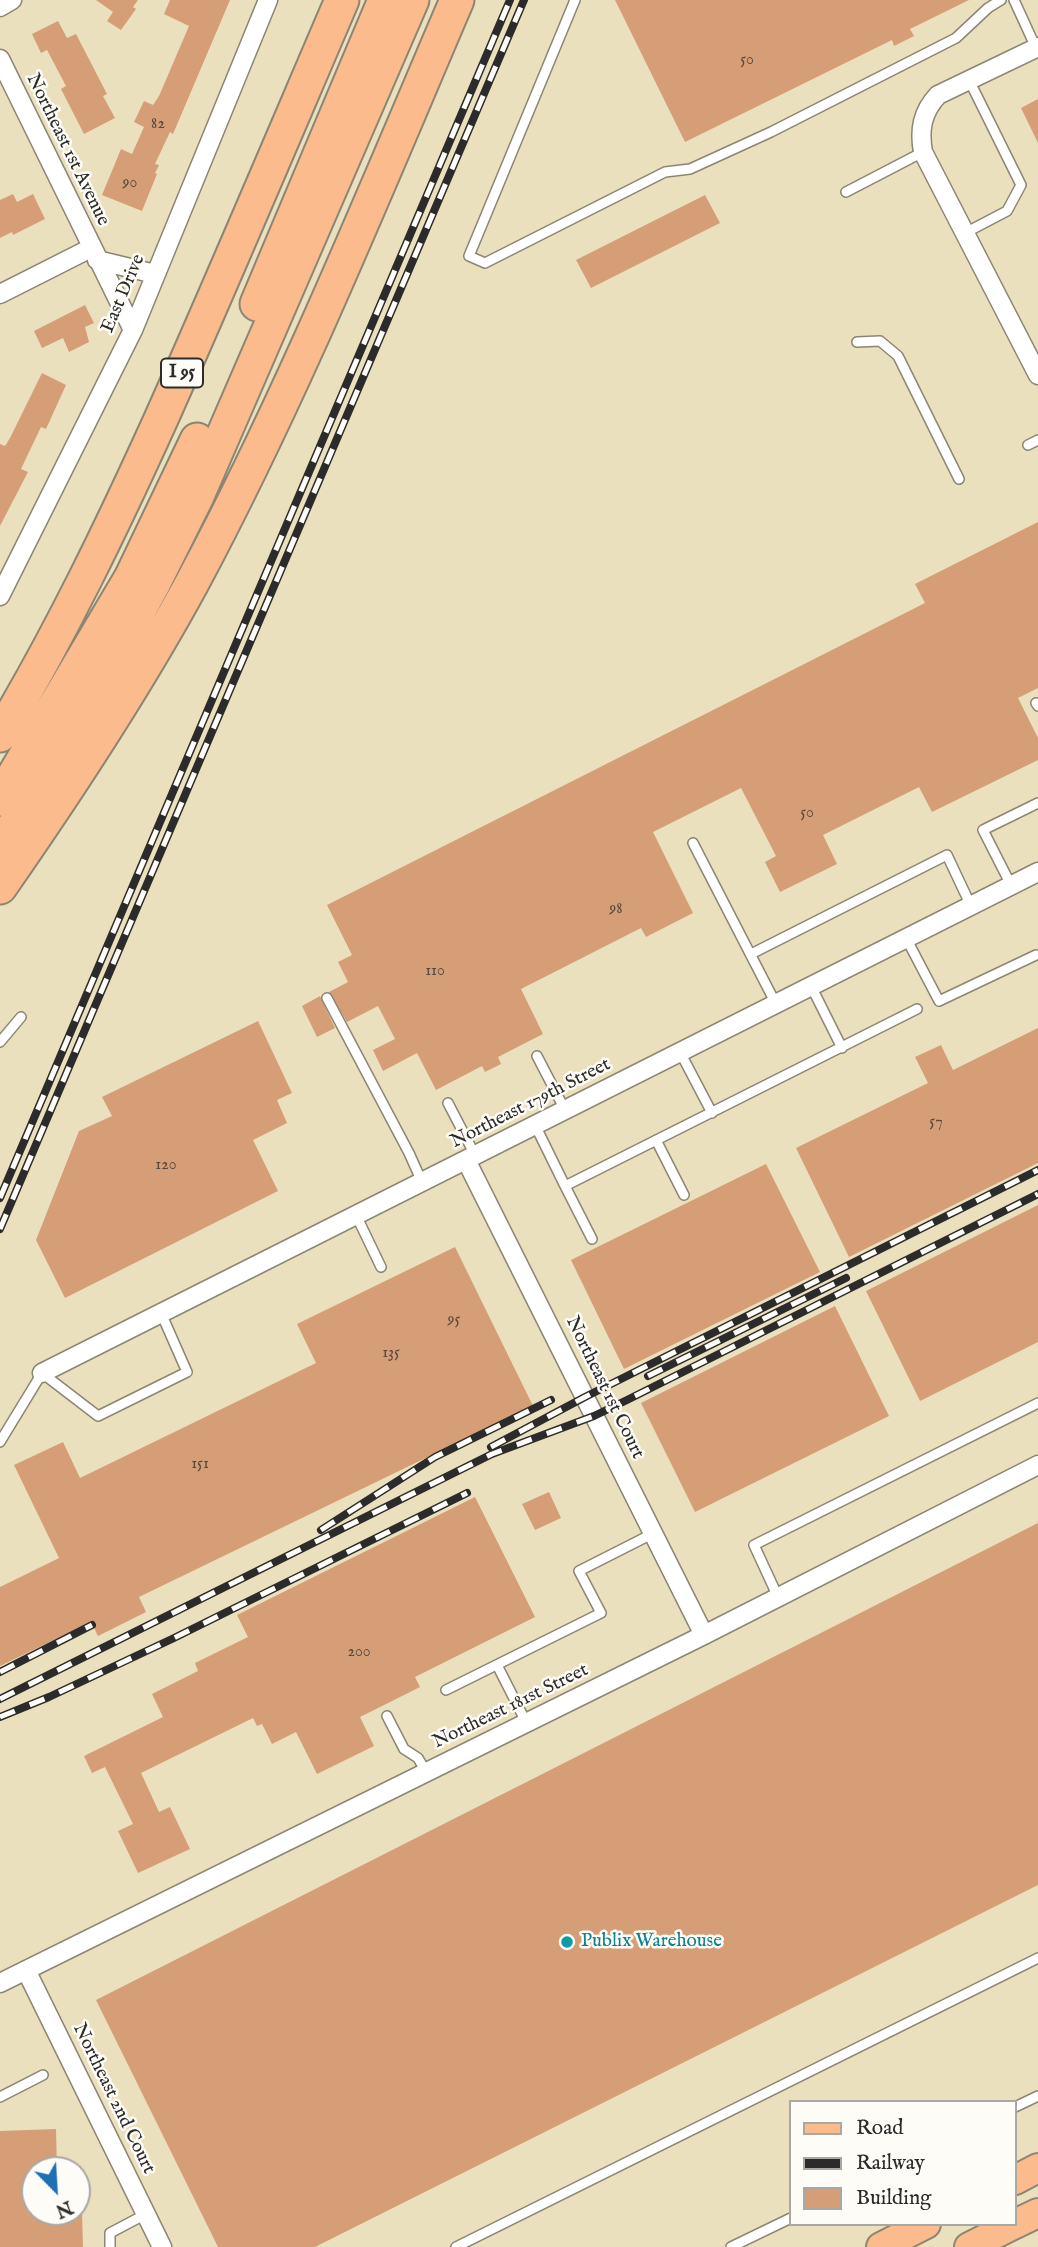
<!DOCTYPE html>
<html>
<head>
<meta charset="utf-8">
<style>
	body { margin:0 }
	#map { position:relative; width:1038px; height:2247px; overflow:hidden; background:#ebe0bd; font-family:"IM FELL English",serif }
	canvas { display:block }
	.legend { position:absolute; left:789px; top:2100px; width:228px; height:126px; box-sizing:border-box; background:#fdfcf7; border:2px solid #a9a8a5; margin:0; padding:9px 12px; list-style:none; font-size:21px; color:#2b2b2b }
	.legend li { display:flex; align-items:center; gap:14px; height:35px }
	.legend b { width:35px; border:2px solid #a9a8a5 }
	.north { position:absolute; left:21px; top:2156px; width:70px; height:70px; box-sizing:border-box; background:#fdfcf7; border:2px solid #a9a8a5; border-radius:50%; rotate:156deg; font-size:19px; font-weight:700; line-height:28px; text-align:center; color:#2b2b2b }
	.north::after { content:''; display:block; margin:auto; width:24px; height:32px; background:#1f6fb2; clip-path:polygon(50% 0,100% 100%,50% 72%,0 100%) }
</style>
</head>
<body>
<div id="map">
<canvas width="1038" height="2247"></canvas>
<ul class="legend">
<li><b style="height:9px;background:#fbbb8c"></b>Road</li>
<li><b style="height:9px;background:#2b2b2b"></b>Railway</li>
<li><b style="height:19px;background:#d59e77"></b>Building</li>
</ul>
<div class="north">N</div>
</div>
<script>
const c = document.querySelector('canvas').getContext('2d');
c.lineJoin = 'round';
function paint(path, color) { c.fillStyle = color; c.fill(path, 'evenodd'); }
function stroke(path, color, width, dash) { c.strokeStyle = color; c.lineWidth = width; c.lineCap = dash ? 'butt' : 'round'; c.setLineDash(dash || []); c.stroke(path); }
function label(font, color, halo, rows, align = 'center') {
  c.font = font + ' "IM FELL English",serif'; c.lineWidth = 5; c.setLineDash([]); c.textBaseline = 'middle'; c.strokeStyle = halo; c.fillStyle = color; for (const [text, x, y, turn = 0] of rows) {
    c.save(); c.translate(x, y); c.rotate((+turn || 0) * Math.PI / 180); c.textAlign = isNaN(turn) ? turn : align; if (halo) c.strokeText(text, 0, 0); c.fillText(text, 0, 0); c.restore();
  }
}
const building = new Path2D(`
	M 96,0 L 138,0 L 133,7 L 136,9 L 121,30 L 107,21 L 113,12 Z
	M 170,0 L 230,0 L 173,134 L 170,132 L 155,164 L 159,165 L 155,173 L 157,174 L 142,211 L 102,195 L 121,149 L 132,154 L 144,127 L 134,122 L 144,101 L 153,105 L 159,96 L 189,26 L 164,14 Z
	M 615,0 L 969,0 L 910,29 L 914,36 L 894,46 L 892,40 L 685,142 Z
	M 58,21 L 67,38 L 76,34 L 107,94 L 103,96 L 115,118 L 84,134 L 61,89 L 66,86 L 47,50 L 41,53 L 32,34 Z
	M 1038,99 L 1038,143 L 1021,108 Z
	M 13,194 L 17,202 L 33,194 L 45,219 L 13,235 L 12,232 L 0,238 L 0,200 Z
	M 705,195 L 720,223 L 591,288 L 576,260 Z
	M 85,305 L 94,323 L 85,327 L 89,342 L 69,352 L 63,338 L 42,348 L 34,331 Z
	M 42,373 L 66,385 L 46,429 L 41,427 L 21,469 L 28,472 L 0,526 L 0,444 L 5,446 L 10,438 Z
	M 1038,522 L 1038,688 L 1018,698 L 1038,738 L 1038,760 L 932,812 L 919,787 L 823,835 L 837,864 L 780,892 L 765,862 L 776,856 L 741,788 L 653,832 L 693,913 L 646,937 L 641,928 L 521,989 L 543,1034 L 498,1057 L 501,1064 L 485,1072 L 482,1066 L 436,1090 L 417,1053 L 383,1071 L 373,1050 L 395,1039 L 378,1006 L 347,1022 L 329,992 L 348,982 L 338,962 L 352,955 L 327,905 L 925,603 L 915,584 Z
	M 320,996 L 335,1028 L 317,1037 L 302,1006 Z
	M 258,1021 L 292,1093 L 277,1100 L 287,1123 L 253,1140 L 278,1191 L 65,1298 L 36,1240 L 79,1131 L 112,1116 L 102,1097 Z
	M 1038,1028 L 1038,1163 L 849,1257 L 796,1148 L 928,1083 L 915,1057 L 941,1045 L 953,1070 Z
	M 766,1164 L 820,1272 L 624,1369 L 571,1260 Z
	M 1038,1205 L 1038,1342 L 920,1401 L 866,1291 Z
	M 455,1247 L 533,1406 L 139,1597 L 146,1612 L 98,1636 L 91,1622 L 0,1666 L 0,1587 L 59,1558 L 14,1465 L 63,1442 L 80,1478 L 316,1363 L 297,1324 Z
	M 835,1306 L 889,1416 L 695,1512 L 641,1403 Z
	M 549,1492 L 561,1518 L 535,1530 L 522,1504 Z
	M 475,1497 L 535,1617 L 415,1677 L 420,1687 L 360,1717 L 374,1746 L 317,1774 L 296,1732 L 272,1744 L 262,1724 L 257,1726 L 253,1718 L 141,1773 L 159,1812 L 170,1807 L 190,1849 L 138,1873 L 118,1831 L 133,1824 L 105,1767 L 92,1773 L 84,1756 L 163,1717 L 152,1694 L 198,1671 L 195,1663 L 248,1637 L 237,1615 Z
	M 1038,1523 L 1038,1885 L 315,2247 L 218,2247 L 96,2000 Z
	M 56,2129 L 57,2170 L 35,2170 L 35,2212 L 82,2212 L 83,2247 L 0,2247 L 0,2131 Z`);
const service = new Path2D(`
	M 575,0 L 469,256 L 485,263 L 665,172 L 690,169 L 771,132 L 956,38 L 988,8 L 1001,0
	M 1014,0 L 1036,48
	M 846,192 L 923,152
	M 965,233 L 1007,211 L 1021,185 L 969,80
	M 857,342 L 880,341 L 898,356 L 959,479
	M 1028,445 L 1038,440
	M 1036,703 L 1038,706
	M 693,843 L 776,1004
	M 1011,885 L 983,830 L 1038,803
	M 906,938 L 939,1001 L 1036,955
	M 751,954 L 947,855 L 971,906
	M 811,986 L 842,1048
	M 327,998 L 409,1153 L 422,1182
	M 0,1042 L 21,1017
	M 680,1052 L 712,1113
	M 537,1056 L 565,1110
	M 448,1103 L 475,1155
	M 535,1125 L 565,1186
	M 656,1140 L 684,1195
	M 356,1215 L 381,1267
	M 592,1239 L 565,1186 L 917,1009
	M 0,1442 L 42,1373 L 98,1416 L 187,1372 L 161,1313
	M 778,1597 L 754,1545 L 1038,1403
	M 497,1665 L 526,1722
	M 446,1690 L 601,1613 L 579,1571 L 652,1534
	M 387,1716 L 404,1749 L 418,1758 L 426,1772
	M 0,2097 L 43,2075
	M 1015,2107 L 1038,2096
	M 110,2247 L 110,2233 L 146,2214
	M 456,2247 L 1038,1958
	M 731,2247 L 791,2218`);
const minor = new Path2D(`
	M 0,7 L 12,0
	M 1038,47 L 938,95 C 922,112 919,130 923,152 L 1038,375
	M 0,59 L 133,330
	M 97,260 L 155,274
	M 0,294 L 91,248
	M 0,596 L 133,330 L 268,0
	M 466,1160 L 704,1635
	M 42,1373 L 1038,872
	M 26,1970 L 162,2247
	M 0,1983 L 704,1635 L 1038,1465`);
const primary = new Path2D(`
	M 1015,2180 L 1038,2168
	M 1015,2224 L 1038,2213
	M 881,2247 L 926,2224
	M 969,2247 L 1015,2224`);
const motorway = new Path2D(`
	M 257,304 L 385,0
	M 0,735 C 61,633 112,527 161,419 C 223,280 282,140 342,0
	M 0,799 L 131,578 L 197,440
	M 0,845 L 13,828 L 101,681 L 152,586 L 197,496 L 412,0
	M 0,887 C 69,788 135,688 192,583 C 293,394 373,196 457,0`);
const rail = new Path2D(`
	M 0,1198 L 510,0
	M 0,1229 L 524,0
	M 648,1376 L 846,1278
	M 491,1447 L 585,1397 L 1038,1170
	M 321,1530 L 435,1457 L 551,1400
	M 0,1672 L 92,1625
	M 0,1699 L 492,1454 L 594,1416 L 627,1400 L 1038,1194
	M 0,1717 L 49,1697 L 174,1638 L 467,1493`);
const markers = [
	[567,1942,7,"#0f9aa8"]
];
const numberNames = [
	["50",747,61],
	["82",158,125],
	["90",130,184],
	["50",807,814],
	["98",616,910],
	["110",435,972],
	["57",936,1123],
	["120",166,1166],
	["95",454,1321],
	["135",391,1354],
	["151",200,1465],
	["200",359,1653]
];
const shields = [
	[182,373,42]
];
const shieldNames = [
	["I 95",182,373]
];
const streetNames = [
	["Northeast 1st Avenue",67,150,64],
	["East Drive",124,294,-67],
	["Northeast 179th Street",531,1104,-27],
	["Northeast 1st Court",604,1388,64],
	["Northeast 181st Street",511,1707,-26],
	["Northeast 2nd Court",113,2099,64]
];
const cultureNames = [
	["Publix Warehouse",581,1942]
];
paint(building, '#d59e77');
stroke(service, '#8b8674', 12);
stroke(minor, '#8b8674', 21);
stroke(primary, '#8b8674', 32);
stroke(motorway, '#8b8674', 37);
stroke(service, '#fff', 9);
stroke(minor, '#fff', 18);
stroke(primary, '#fbbb8c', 28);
stroke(motorway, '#fbbb8c', 33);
stroke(rail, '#2b2b2b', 8);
stroke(rail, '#fdfcf7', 5, [16]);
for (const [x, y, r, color] of markers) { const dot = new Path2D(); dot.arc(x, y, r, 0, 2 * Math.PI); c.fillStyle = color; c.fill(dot); stroke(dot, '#fdfcf7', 2.5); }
label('16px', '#56483e', null, numberNames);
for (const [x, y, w] of shields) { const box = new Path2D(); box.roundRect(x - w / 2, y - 14.5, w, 29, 5); c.fillStyle = '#fdfcf7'; c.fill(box); stroke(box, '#2b2b2b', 2); }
label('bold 18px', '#2b2b2b', null, shieldNames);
label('19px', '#2b2b2b', '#fdfcf7', streetNames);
label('19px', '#0d838f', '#fdfcf7', cultureNames, 'left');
</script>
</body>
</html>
